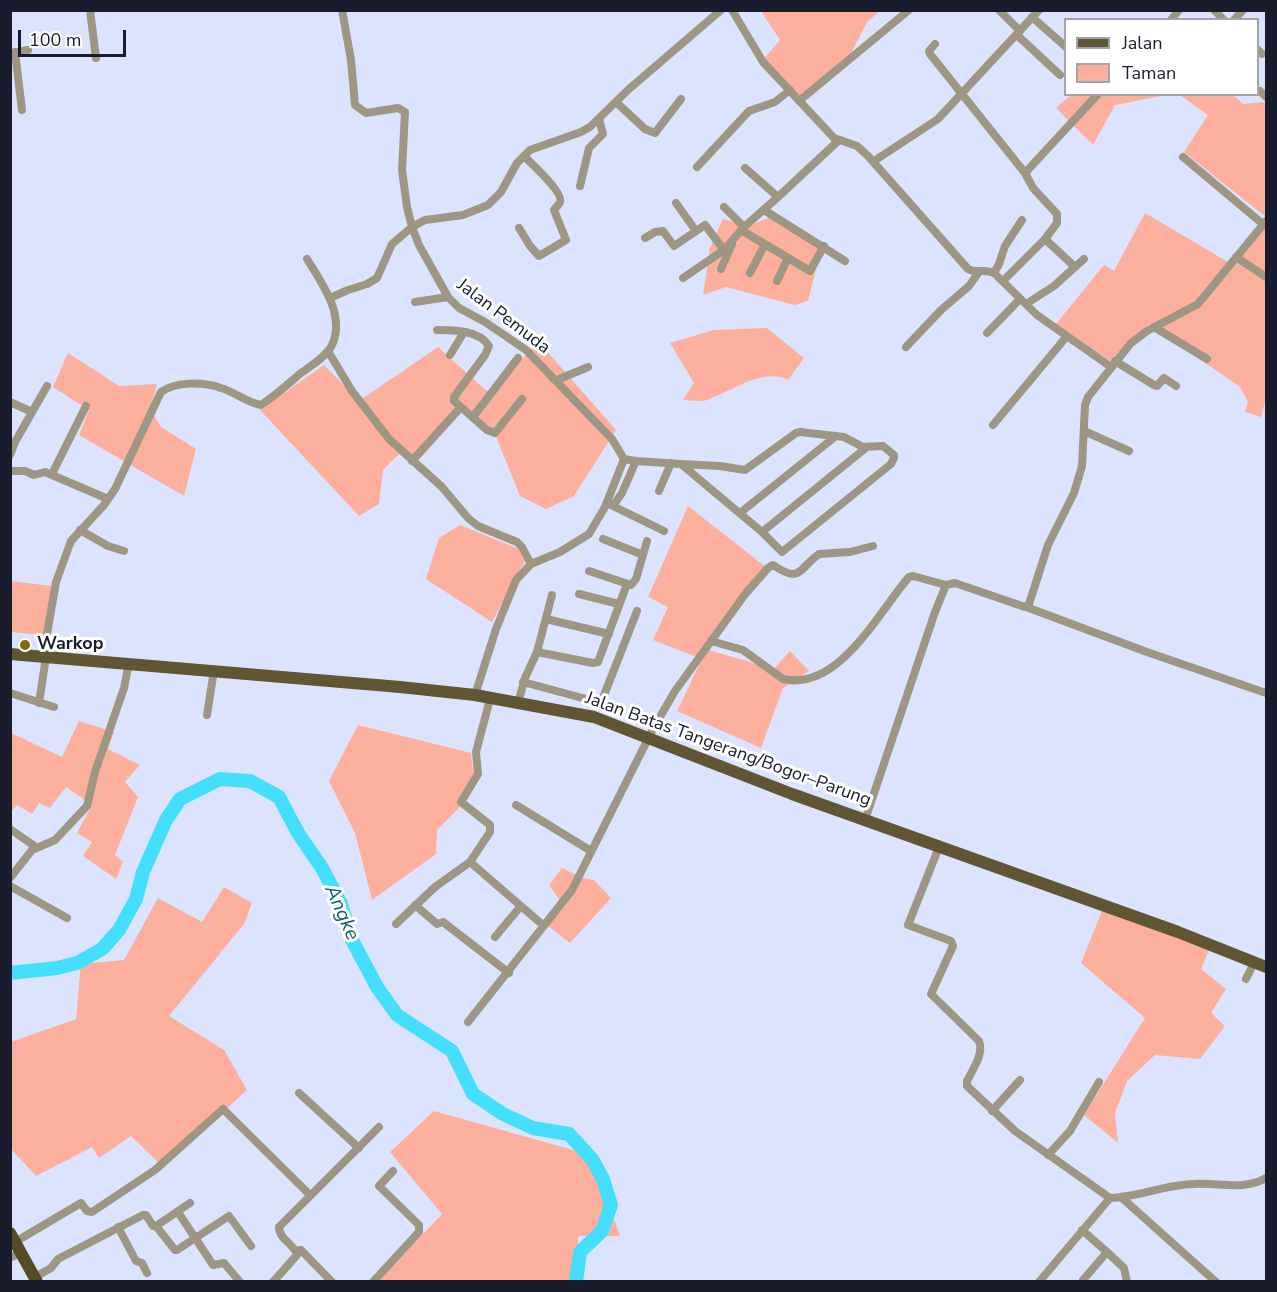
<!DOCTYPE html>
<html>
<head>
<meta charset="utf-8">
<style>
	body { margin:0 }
	#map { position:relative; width:1277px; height:1292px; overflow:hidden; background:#dce3ff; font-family:"Nunito Sans",sans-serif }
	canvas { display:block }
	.frame { position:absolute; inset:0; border:12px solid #181c2c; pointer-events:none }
	.legend { position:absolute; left:1064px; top:18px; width:195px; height:78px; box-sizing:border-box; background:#fff; border:2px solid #a3a4ab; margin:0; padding:8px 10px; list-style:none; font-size:18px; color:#181c2c }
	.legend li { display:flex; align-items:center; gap:12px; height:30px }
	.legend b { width:30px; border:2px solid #a3a4ab }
	.scale { position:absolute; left:18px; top:30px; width:108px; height:27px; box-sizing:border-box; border:3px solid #181c2c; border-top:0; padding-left:8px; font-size:18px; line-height:21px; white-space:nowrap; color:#181c2c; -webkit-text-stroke:4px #fff; paint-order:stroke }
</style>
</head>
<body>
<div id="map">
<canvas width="1277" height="1292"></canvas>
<div class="frame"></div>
<ul class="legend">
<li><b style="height:8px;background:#615633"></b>Jalan</li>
<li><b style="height:16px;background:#fdaf9d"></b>Taman</li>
</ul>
<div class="scale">100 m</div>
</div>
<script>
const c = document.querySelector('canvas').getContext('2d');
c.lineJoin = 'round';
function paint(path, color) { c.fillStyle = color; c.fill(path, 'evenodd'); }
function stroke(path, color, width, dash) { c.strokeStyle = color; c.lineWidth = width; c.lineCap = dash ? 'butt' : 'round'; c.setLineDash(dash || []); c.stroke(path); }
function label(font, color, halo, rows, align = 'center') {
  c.font = font + ' "Nunito Sans",sans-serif'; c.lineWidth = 6; c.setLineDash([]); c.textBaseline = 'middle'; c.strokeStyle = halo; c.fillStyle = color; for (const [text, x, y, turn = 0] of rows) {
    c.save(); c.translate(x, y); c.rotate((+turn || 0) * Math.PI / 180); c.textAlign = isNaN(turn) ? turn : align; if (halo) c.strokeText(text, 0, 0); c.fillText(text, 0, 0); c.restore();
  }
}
const green = new Path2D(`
	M 761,11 L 880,11 L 867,22 L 843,69 L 802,103 L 763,60 L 780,40 Z
	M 1071,95 L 1166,95 L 1115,105 L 1093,145 L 1056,108 Z
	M 1180,95 L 1233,95 L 1243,104 L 1263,102 L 1266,105 L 1266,217 L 1184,152 L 1208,115 Z
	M 1145,213 L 1228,262 L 1266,221 L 1266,398 L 1261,417 L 1245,412 L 1248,402 L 1240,387 L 1149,324 L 1110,361 L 1056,324 L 1104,265 L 1114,271 Z
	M 773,216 L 821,249 L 808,301 L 795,305 L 726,287 L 703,295 L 710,248 L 723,219 L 749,226 Z
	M 767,328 L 804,358 L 788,380 C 762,367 731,392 707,400 C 700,402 690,400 683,400 L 694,383 L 670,343 L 714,330 Z
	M 538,341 L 616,430 L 574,496 L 546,509 L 520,496 L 493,429 L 462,409 L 412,462 L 401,452 L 383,470 L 379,504 L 359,516 L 260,410 L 324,365 L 359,401 L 438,347 L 491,395 Z
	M 68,353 L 119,386 L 157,384 L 150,409 L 161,427 L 196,449 L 184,496 L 79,435 L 89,410 L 53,387 Z
	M 688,506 L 767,568 L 708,650 L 774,669 L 790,651 L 809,671 L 783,688 L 761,748 L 677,711 L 702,659 L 653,640 L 668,607 L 648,597 Z
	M 460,525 L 529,553 L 492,622 L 426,579 L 439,538 Z
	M 11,581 L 59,587 L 48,636 L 11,632 Z
	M 79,721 L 114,732 L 108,749 L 140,765 L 125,782 L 138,797 L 115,855 L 123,862 L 116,879 L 83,856 L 92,842 L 77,833 L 92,805 L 66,787 L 50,808 L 39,803 L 32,814 L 17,805 L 11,812 L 11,733 L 62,757 Z
	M 358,725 L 471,753 L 475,786 L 459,808 L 437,830 L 436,854 L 372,900 L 355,833 L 329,781 Z
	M 562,868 L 583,878 L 594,880 L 611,898 L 570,943 L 548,926 L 563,905 L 549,885 Z
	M 224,887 L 252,903 L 244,924 L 169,1016 L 224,1050 L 247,1090 L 163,1167 L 131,1136 L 99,1158 L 92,1147 L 36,1176 L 11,1149 L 11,1042 L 76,1019 L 81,964 L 124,960 L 158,898 L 202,922 Z
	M 1106,901 L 1211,945 L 1201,969 L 1226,989 L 1211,1013 L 1225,1026 L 1200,1059 L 1155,1055 L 1127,1081 L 1115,1113 L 1118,1143 L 1084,1115 L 1145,1018 L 1081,963 Z
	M 434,1111 L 591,1155 L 620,1236 L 579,1236 L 571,1281 L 378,1282 L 442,1214 L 390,1152 Z`);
const river = new Path2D(`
	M 10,973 L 57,968 L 77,963 L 102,949 L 119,930 L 136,899 L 143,872 L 166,820 L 180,799 L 220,779 L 250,781 L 279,797 L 298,833 L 322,868 L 341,904 L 352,940 L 377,987 L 397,1015 L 452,1051 L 473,1094 L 503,1114 L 533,1128 L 569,1134 L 592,1159 L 603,1179 L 611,1205 L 602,1231 L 580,1252 L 576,1282`);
const minor = new Path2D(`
	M 90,10 L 96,58
	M 342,10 L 351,60 L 355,105 L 366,113 L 398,108 L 405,112 L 402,170 L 407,207 L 412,227 L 419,245 L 448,297 L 459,308 L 485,322 L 526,350 L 612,439 L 624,459 L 605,507 L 589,534 L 560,552 L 531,564 L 516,580 L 496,629 L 475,695
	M 732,10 L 763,62 L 834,138 L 857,146 L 868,156 L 968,269 C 977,274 985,268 994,273 L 1037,315 L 1111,367
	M 999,10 L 1020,31
	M 1214,10 L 1224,20
	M 1032,17 L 1066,47
	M 1171,20 L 1179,10
	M 1234,20 L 1243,10
	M 1017,35 L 1060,75
	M 935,44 L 929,51 L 930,54 L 1025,173
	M 1258,50 L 1262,54
	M 15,52 L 22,110
	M 12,53 L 28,50
	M 1260,91 L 1266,97
	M 799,101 L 909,10
	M 617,103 L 645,129 L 655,133 L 681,99
	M 1183,157 L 1264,225
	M 874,161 L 938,119 L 1039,10
	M 697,167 L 749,111 L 775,102 L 790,90
	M 745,168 L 778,197 L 838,141
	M 580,186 L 589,148 L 603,134 L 599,119
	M 676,203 L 696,231
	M 724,207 L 744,227
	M 764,210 L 845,261
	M 519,228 L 530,246 L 539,256 L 566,240 L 554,210 C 556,207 559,205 560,202 C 564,193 531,163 524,156
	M 741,230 L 810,271 L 824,246
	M 645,238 L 655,232 L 663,231 L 674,246 L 705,225 L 724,250
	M 1236,257 L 1266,277
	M 1075,267 L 1084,259
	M 721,269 L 732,244
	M 750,273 L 765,244
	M 994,273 L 999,264 L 1005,246 L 1022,220
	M 683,278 L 724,250 L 744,227 L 778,197
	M 777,281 L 788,258
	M 1003,281 L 1045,239 L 1057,223 L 1057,214 L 1033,188 L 1025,173 L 1098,94
	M 330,298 L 348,290 L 367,284 L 377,278 L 392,244 L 412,227 L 425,220 L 463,215 L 488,205 L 501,192 L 517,163 L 530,150 L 581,132 L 590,127 L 629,89 L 721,10
	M 415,302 L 448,297
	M 1026,304 L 1054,286 L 1075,267 L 1045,239
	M 1154,327 L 1207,359
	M 437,330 C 454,330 479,330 489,346 L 485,355 L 454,397 L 454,401 L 461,407
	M 987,333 L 1020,299
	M 906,347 L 941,310 L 969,286 L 979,272
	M 328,351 L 352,391 L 389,439 L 442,487 L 468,518 L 478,526 L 517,542 L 522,547 L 531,564
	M 450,355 L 464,332
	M 1115,361 L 1154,385 L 1157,386 L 1164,378 L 1176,386
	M 557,380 L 588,367
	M 10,402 L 32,412
	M 473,417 L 518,358
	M 993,425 L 1067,336
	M 1084,431 L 1129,451
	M 10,455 L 15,442 L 47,386
	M 624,459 L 636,461 L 681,464 L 762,532 L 782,552 L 891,464 L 894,458 L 894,455 L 883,446 L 863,447 L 844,437 L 800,432 L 796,433 L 745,470 L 720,466 L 681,464
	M 412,461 L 461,407 L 487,430 L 495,433 L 522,399
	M 10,471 L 25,471 L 34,475 L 45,472 L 108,499
	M 52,474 L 86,406
	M 659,491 L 671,463
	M 607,503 L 613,506 L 622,493 L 636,461
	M 613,506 L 664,531
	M 740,513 L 836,436
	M 80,530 L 108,546 L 124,551
	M 762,532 L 867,447
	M 643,555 L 647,541
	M 589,571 L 631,585 L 636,579 L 643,555 L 603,539
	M 579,594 L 619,604
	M 1026,607 L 1147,652 L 1266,693
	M 546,619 L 609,634
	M 711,641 L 743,650 L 783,679 C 839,692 879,611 909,577 L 913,576 L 946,585
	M 537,652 L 593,663 L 598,662 L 627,584
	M 43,657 L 56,582 L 71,541 L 104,505 L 115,489 L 161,392 C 176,381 204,382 221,388 C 235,392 247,403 261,405 C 275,396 288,384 301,373 C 311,366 327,356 332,345 C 346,315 321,282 307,259
	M 523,682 L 601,703 L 637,611
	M 10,693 L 54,707
	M 39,703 L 46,657
	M 518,703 L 525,678 L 537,652 L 552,595
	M 207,715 L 214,670
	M 516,805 L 591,851
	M 865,820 L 935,612 L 946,585 L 955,583 L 1022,606 L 1026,607 L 1029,604 L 1048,545 L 1074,493 L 1082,466 L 1085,405 L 1088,397 L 1131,343 L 1147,331 L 1198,304 L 1266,221
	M 10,829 L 36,847
	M 939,847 L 908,925 L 951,941 L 953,946 L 931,994 L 979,1041 C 984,1054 973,1069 967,1081 L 967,1086 L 1015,1131 L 1110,1198
	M 470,862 L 544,926
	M 10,878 L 32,850 L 55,840 L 87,806 L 95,772 L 124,688 L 129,663
	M 10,886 L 67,918
	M 415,905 L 437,924 L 443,922 L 509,973
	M 396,924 L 435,887 L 470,862 L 490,832 L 490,825 L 461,802 L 478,774 L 476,752 L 490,699
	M 495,937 L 520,907
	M 1246,979 L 1254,963
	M 468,1022 L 572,890 L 654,727 L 675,691 L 746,593 L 768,568 L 773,565 C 801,584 798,569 819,554 L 850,552 L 873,546
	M 299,1093 L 359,1148
	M 992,1111 L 1020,1080
	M 1048,1155 L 1070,1131 L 1099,1082
	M 1122,1198 L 1216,1282
	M 178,1212 L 213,1265 L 224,1263 L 240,1282
	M 156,1226 L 175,1250 L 177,1250 L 229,1216 L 251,1246
	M 118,1227 L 136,1261 L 142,1263 L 147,1273
	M 1082,1230 L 1107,1252
	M 15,1242 L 81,1203 L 87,1211 L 92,1212 L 155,1170 L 223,1109 L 310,1195
	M 296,1251 L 301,1250 L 332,1282
	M 10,1258 L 16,1255
	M 35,1277 L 51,1268 L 58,1259 L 143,1215 L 146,1215 L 153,1226 L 156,1226 L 190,1203
	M 1083,1280 L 1107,1252 L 1124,1268 L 1127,1282
	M 273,1282 L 297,1255 C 294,1243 279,1240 279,1227 L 379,1127
	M 373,1282 L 419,1232 L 419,1225 L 379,1186 L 393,1171
	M 1039,1282 L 1110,1198 C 1138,1197 1164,1185 1193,1184 C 1217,1182 1244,1191 1266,1178`);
const primary = new Path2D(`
	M 10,654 L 400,687 L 475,695 L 594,717 L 792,794 L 1178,932 L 1266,967`);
const trunk = new Path2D(`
	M 10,1233 L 37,1282`);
const markers = [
	[25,645,6,"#826b05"]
];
const streetNames = [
	["Jalan Pemuda",503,317,37],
	["Jalan Batas Tangerang/Bogor–Parung",728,750,20]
];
const poiNames = [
	["Warkop",37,645]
];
const waterNames = [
	["Angke",341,913,66]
];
paint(green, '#fdaf9d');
stroke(river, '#44dffd', 14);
stroke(minor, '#9c9683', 8);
stroke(primary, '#615633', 12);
stroke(trunk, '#564b24', 12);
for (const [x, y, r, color] of markers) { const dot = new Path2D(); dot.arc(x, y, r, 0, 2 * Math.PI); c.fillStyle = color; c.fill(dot); stroke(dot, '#fff', 2); }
label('18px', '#181c2c', '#fff', streetNames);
label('bold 18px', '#181c2c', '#fff', poiNames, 'left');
label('italic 20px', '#066170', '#fff', waterNames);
</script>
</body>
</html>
